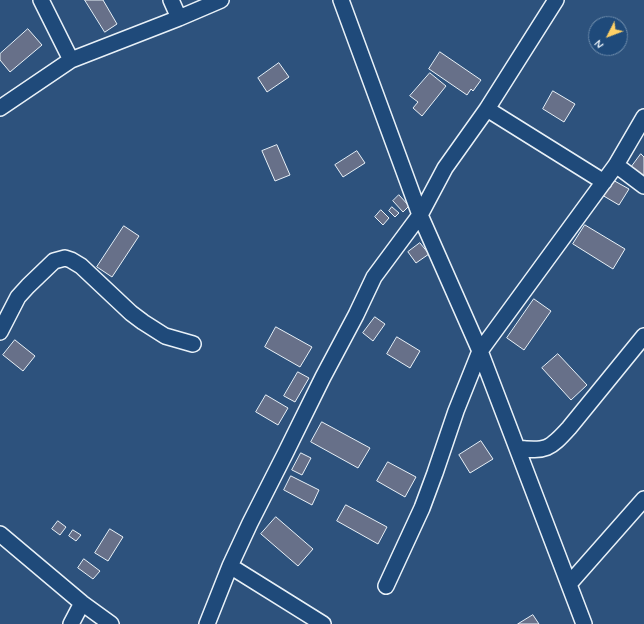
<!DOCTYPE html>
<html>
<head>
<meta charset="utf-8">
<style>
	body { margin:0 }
	#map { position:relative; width:644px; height:624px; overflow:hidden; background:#2d527d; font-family:Mynerve,sans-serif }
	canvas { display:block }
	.north { position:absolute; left:588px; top:16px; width:40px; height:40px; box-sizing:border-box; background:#1f4a7a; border:1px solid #6f8dac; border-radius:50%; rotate:228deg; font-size:11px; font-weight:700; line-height:16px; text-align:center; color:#e8f1f8 }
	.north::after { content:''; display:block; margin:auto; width:14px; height:18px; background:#ffd166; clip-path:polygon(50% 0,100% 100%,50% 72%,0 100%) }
</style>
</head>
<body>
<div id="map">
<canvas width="644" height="624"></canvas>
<div class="north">N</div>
</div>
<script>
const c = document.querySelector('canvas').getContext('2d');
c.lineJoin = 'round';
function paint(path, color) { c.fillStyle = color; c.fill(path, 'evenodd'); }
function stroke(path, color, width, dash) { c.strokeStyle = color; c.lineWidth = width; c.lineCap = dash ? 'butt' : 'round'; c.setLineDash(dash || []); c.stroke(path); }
const building = new Path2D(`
	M 85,0 L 103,0 L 117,24 L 105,32 Z
	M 28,29 L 42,45 L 10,72 L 0,60 L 0,54 Z
	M 440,52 L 481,80 L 473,91 L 471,89 L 467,95 L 429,69 Z
	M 279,63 L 289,77 L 267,92 L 258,78 Z
	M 430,73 L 446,86 L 422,116 L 413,108 L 418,102 L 410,96 Z
	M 553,91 L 575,104 L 564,122 L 543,109 Z
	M 277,145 L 290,175 L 275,181 L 262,151 Z
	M 357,151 L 365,163 L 343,177 L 335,165 Z
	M 641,154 L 644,157 L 644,179 L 630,169 Z
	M 611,179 L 629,189 L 619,205 L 602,195 Z
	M 399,195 L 409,206 L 403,212 L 393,201 Z
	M 392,207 L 399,213 L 395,217 L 389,211 Z
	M 381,210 L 389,218 L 383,225 L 375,217 Z
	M 585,225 L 625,249 L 613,269 L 573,244 Z
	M 124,226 L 139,236 L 112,277 L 97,267 Z
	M 420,243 L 429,254 L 416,263 L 408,252 Z
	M 534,299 L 551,311 L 524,350 L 507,338 Z
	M 375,317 L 385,324 L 373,341 L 363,333 Z
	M 276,327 L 312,347 L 300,367 L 265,347 Z
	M 397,337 L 420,351 L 410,368 L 387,354 Z
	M 15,340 L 35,356 L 23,371 L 3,355 Z
	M 558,354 L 587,385 L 571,400 L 542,368 Z
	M 298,372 L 309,378 L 295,402 L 284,396 Z
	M 266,395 L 288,408 L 278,425 L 256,412 Z
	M 322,422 L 370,448 L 358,468 L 311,442 Z
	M 481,441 L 493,459 L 470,473 L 459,455 Z
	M 301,453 L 311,458 L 302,475 L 292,470 Z
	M 388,462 L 416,477 L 405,497 L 377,481 Z
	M 291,476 L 319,490 L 312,505 L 284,490 Z
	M 346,505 L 387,527 L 378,544 L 337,521 Z
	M 276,517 L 313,549 L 298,566 L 261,534 Z
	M 58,521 L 66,527 L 60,535 L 52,529 Z
	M 110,529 L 123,537 L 108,561 L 95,553 Z
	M 73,530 L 81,535 L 76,541 L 69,536 Z
	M 84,559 L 100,571 L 93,579 L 78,568 Z
	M 533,615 L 539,624 L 518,624 Z`);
const minor = new Path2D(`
	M 41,0 L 71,60
	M 171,0 L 179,18
	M 341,0 L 420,215 L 480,351 L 584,624
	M 0,108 L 71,60 L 179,18 L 221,0
	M 487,109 L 604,182
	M 616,165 L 644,186
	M 0,332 L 18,297 L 28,286 L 54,261 L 65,258 L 71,260 L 81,266 L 131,313 L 143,322 L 165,336 L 193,344
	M 517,448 C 546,452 550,449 569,428 L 644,336
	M 0,534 L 82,603 L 111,624
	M 230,566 L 323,624
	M 569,584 L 644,499
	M 386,586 L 422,508 L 435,473 L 456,411 L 480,351 L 616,165 L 644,117
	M 71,624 L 82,603
	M 207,624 L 230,566 L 250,523 L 285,454 L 323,377 L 356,315 L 374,277 L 420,215 L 445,168 L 487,109 L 556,0`);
paint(building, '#677089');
stroke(building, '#e8f1f8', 1);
stroke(minor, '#e8f1f8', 18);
stroke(minor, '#1f4a7a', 15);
</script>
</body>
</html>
